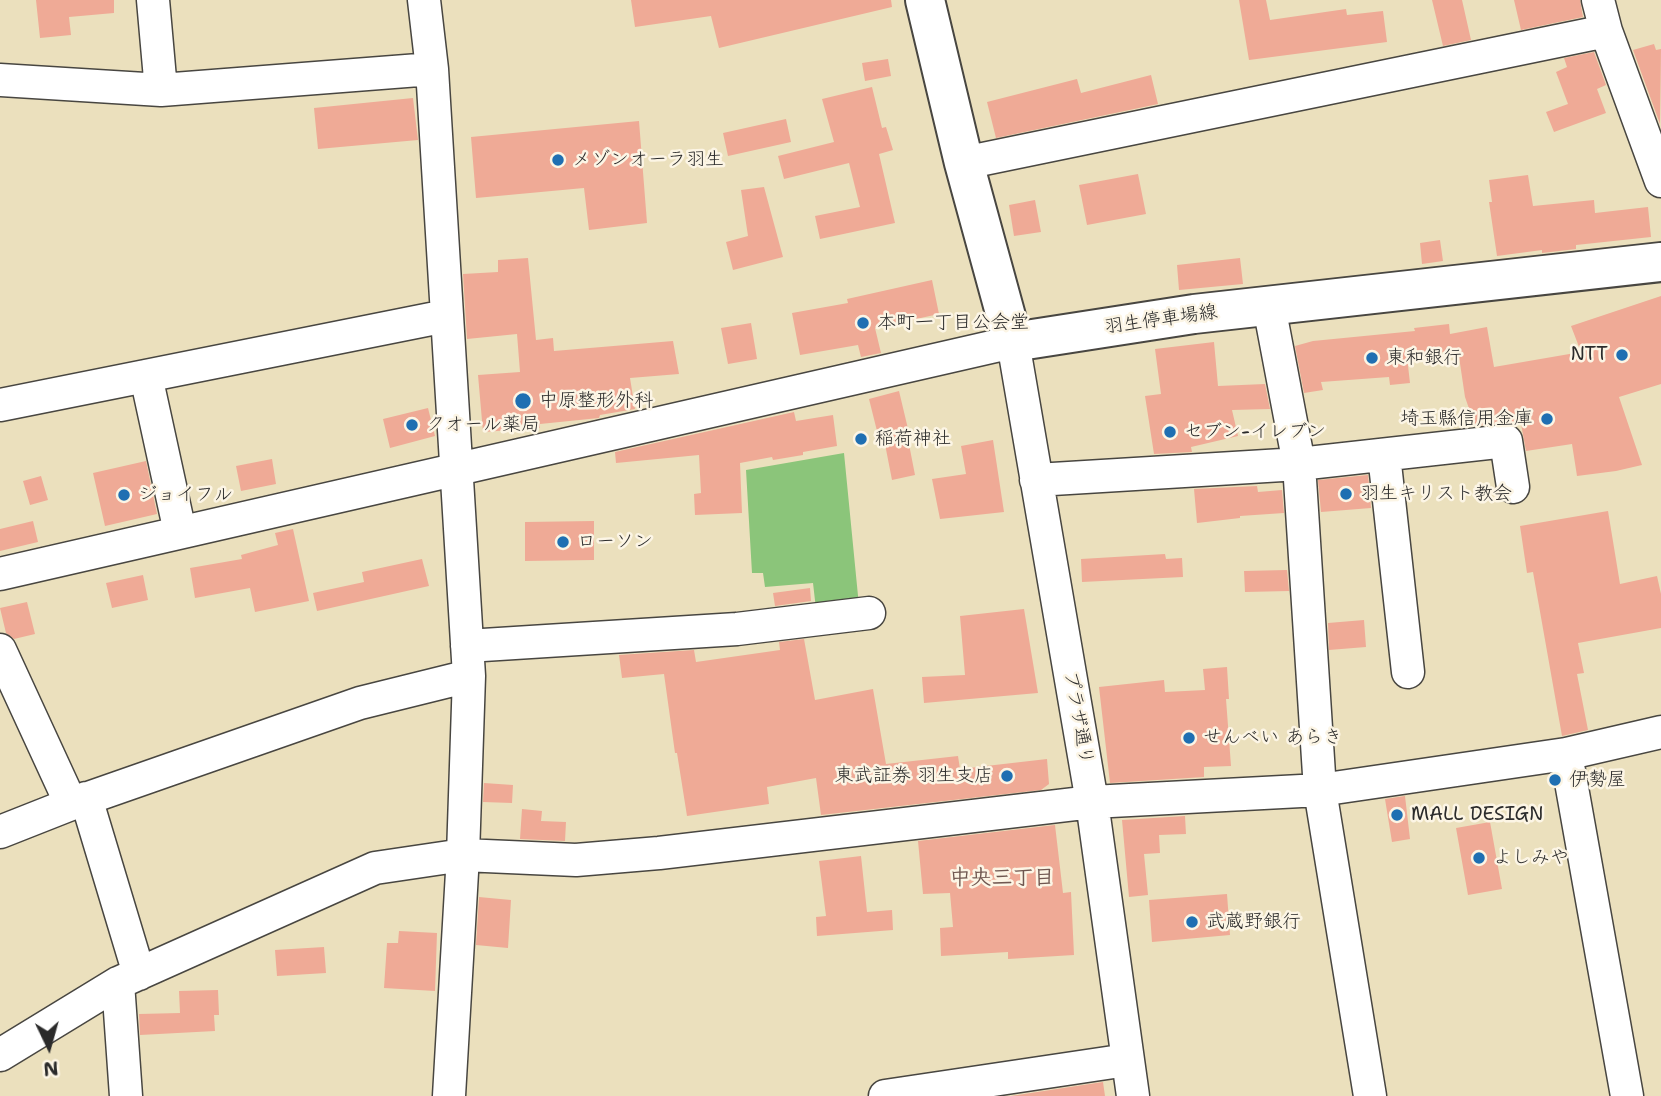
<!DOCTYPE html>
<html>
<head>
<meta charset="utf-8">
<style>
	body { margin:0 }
	#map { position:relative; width:1661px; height:1096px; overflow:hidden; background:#ebe0bd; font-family:"Shantell Sans",sans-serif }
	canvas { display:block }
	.north { position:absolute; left:14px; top:1012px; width:70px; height:70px; -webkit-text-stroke:5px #fcf5e5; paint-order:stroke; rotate:175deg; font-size:19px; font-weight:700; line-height:28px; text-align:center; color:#2b2b2b }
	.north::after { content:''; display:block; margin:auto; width:24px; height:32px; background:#2b2b2b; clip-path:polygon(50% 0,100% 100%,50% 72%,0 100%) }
</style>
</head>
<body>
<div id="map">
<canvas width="1661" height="1096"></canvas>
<div class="north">N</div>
</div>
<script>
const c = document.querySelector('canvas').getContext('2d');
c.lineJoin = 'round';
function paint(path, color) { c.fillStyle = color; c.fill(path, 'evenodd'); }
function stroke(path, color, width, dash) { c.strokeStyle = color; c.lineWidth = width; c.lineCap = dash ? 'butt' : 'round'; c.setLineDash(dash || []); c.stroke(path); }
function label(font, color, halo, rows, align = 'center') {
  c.font = font + ' "Shantell Sans","Klee One",sans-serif'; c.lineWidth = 5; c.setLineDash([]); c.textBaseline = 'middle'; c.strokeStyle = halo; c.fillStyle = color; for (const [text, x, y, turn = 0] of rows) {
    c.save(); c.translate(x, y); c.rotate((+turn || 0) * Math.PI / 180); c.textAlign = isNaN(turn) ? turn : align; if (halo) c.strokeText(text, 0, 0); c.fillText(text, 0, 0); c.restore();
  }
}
const green = new Path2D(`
	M 844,453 L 859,606 L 816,609 L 813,583 L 765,587 L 763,573 L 752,573 L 746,470 Z`);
const building = new Path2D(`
	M 36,0 L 114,0 L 114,13 L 69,17 L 71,35 L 40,38 Z
	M 631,0 L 891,0 L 892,7 L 719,48 L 711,16 L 635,27 Z
	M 1239,0 L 1266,0 L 1270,20 L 1346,9 L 1347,15 L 1383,11 L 1387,42 L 1249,60 Z
	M 1432,0 L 1462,0 L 1471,40 L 1443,46 Z
	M 1514,0 L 1580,0 L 1583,17 L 1521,30 Z
	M 1654,44 L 1656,50 L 1661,49 L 1660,124 L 1633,50 Z
	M 1594,52 L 1606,85 L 1597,89 L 1606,113 L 1554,132 L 1546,112 L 1568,104 L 1556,72 L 1567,67 L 1564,58 Z
	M 888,59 L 891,76 L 865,81 L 862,63 Z
	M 1151,75 L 1158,104 L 996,138 L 987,102 L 1077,79 L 1081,93 Z
	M 872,87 L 882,128 L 886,127 L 893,150 L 879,154 L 895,223 L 820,239 L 815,216 L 860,207 L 849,163 L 784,179 L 778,156 L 834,142 L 822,99 Z
	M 413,98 L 418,140 L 318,149 L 314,108 Z
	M 786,119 L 791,142 L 728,156 L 723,133 Z
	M 639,121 L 647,223 L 589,230 L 584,188 L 476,198 L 471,137 Z
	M 1138,174 L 1146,214 L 1087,225 L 1079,185 Z
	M 1528,175 L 1533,206 L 1594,200 L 1595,213 L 1648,207 L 1651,237 L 1576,245 L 1576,249 L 1542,253 L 1542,250 L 1497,256 L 1489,202 L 1492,202 L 1489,180 Z
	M 764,187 L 783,257 L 733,270 L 726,242 L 748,236 L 741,190 Z
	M 1035,200 L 1041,232 L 1014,236 L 1009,205 Z
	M 1440,240 L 1443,261 L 1422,264 L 1420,243 Z
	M 528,258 L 536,340 L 553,338 L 554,351 L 673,341 L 679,374 L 630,378 L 635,409 L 600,415 L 599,418 L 540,424 L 540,428 L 483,432 L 478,375 L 520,372 L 517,334 L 467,339 L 463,274 L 498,272 L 498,260 Z
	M 1240,258 L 1243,284 L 1179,290 L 1177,265 Z
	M 932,280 L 939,314 L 875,328 L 881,353 L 861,357 L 858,345 L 800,355 L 792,313 L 848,303 L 847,299 Z
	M 1661,296 L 1661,384 L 1619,397 L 1642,465 L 1616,471 L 1577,476 L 1572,444 L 1526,451 L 1521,424 L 1504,423 L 1475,426 L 1465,397 L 1458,350 L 1407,357 L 1410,383 L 1390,385 L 1389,377 L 1321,382 L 1323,390 L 1304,393 L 1295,346 L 1313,341 L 1415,331 L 1414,328 L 1449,324 L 1450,334 L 1487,327 L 1494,367 L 1581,352 L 1571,326 Z
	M 751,323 L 757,359 L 728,364 L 721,328 Z
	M 1214,342 L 1218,386 L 1265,384 L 1270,409 L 1232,410 L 1238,436 L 1191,447 L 1192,452 L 1154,454 L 1145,396 L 1161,394 L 1155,349 Z
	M 899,391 L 909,433 L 907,434 L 915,475 L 892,480 L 883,434 L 878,435 L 869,399 Z
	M 428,408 L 435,436 L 390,448 L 383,419 Z
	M 794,412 L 796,421 L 833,415 L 837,446 L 803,452 L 803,455 L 773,460 L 772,457 L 740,463 L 742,513 L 695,515 L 694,494 L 701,493 L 699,455 L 616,463 L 615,452 Z
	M 993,440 L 1004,512 L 940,519 L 932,479 L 966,474 L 961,446 Z
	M 272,459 L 276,484 L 241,491 L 236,466 Z
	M 146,461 L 157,514 L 105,526 L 93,473 Z
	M 1368,475 L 1371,508 L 1321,512 L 1318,480 Z
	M 41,476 L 48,500 L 30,505 L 23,481 Z
	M 1257,486 L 1258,492 L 1282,490 L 1284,513 L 1240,516 L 1240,518 L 1197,523 L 1194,489 Z
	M 1608,511 L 1620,584 L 1657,576 L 1661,594 L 1661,628 L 1578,643 L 1584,673 L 1577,674 L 1588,730 L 1562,736 L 1533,572 L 1527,573 L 1520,526 Z
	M 33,521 L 38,542 L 0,551 L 0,529 Z
	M 594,521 L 594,560 L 525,561 L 525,522 Z
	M 293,529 L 309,601 L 255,612 L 250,588 L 195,598 L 190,568 L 242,559 L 241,555 L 278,545 L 275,533 Z
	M 1165,554 L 1166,559 L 1182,558 L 1183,577 L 1082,582 L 1081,559 Z
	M 422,559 L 429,586 L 317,611 L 313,593 L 364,582 L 362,572 Z
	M 1287,570 L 1289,591 L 1245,592 L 1244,571 Z
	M 143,575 L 148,600 L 112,608 L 106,583 Z
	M 810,588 L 811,601 L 775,606 L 773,593 Z
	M 27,602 L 35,634 L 14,639 L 6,633 L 0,608 Z
	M 1024,609 L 1038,693 L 924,703 L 922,677 L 965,675 L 960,616 Z
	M 1364,620 L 1366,647 L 1329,650 L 1328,623 Z
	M 804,639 L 815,700 L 873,689 L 886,764 L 958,756 L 960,769 L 1047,759 L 1049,784 L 1041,790 L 821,815 L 816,778 L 767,787 L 769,804 L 687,816 L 677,753 L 675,753 L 664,674 L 622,678 L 619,655 L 694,650 L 696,662 L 780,650 L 779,642 Z
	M 1227,667 L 1229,699 L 1226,699 L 1231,766 L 1204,767 L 1204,777 L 1110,783 L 1099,687 L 1164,680 L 1165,692 L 1205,690 L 1203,669 Z
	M 484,783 L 513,785 L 512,803 L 483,802 Z
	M 1405,796 L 1410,839 L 1392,842 L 1385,799 Z
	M 522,809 L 542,811 L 541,821 L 566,822 L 565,841 L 520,839 Z
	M 1185,816 L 1186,834 L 1159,835 L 1160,853 L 1144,854 L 1148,895 L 1129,897 L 1122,820 Z
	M 1490,822 L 1502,889 L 1468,895 L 1456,828 Z
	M 1055,825 L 1063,893 L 1071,892 L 1074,955 L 1008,959 L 1008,952 L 941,956 L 940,928 L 953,927 L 950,893 L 923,894 L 918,841 Z
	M 861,856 L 867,912 L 892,910 L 893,930 L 817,936 L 816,917 L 826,916 L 819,861 Z
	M 1227,894 L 1230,935 L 1152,942 L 1149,900 Z
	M 479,897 L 511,900 L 508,948 L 476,945 Z
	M 399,931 L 437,933 L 435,991 L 384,988 L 387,943 L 398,943 Z
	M 324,947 L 326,973 L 277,976 L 275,950 Z
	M 218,990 L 219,1015 L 214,1015 L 215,1031 L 140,1035 L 139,1014 L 180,1013 L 179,991 Z
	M 1103,1082 L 1105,1096 L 1011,1096 Z`);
const minor = new Path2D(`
	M 153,0 L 161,90
	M 424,0 L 432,69 L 469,676 L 463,855 L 449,1096
	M 1598,0 L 1606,31 L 1661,181
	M 0,80 L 161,90 L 432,69
	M 964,163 L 1606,31
	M 1269,306 L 1299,464 L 1320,790 L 1370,1096
	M 146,376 L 180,532
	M 0,405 L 446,316
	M 1384,455 L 1408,672
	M 1036,480 L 1299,464 L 1506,441 L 1513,487
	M 0,574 L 1013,342 L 1092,802 L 1133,1096
	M 467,646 L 737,629 L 869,613
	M 0,650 L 71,804
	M 1566,754 L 1627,1096
	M 86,798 L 139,974
	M 0,832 L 71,804 L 360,703 L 469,676
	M 118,983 L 126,1096
	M 0,1055 L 118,983 L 375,868 L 463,855 L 576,860 L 659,853 L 1092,802 L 1320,790 L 1566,754 L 1661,732
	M 885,1096 L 1127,1060`);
const major = new Path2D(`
	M 925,0 L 964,163 L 1013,342 L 1194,314 L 1661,262`);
const markers = [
	[558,160,7,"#1f6fb2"],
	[863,323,7,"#1f6fb2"],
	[1622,355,7,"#1f6fb2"],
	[1372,358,7,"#1f6fb2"],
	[523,401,9,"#1f6fb2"],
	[1547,419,7,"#1f6fb2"],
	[412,425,7,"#1f6fb2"],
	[1170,432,7,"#1f6fb2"],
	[861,439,7,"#1f6fb2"],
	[1346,494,7,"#1f6fb2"],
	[124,495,7,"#1f6fb2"],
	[563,542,7,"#1f6fb2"],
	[1189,738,7,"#1f6fb2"],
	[1007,776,7,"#1f6fb2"],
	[1555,780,7,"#1f6fb2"],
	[1397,815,7,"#1f6fb2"],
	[1479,858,7,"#1f6fb2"],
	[1192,922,7,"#1f6fb2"]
];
const poiNames = [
	["メゾンオーラ羽生",572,160],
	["本町一丁目公会堂",877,323],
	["NTT",1608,355,"right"],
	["東和銀行",1386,358],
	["中原整形外科",539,401],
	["埼玉縣信用金庫",1533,419,"right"],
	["クオール薬局",426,425],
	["セブン-イレブン",1184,432],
	["稲荷神社",875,439],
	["羽生キリスト教会",1360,494],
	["ジョイフル",138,495],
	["ローソン",577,542],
	["せんべい あらき",1203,738],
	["東武証券 羽生支店",993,776,"right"],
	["伊勢屋",1569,780],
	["MALL DESIGN",1411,815],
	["よしみや",1493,858],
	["武蔵野銀行",1206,922]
];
const streetNames = [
	["羽生停車場線",1161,320,-8],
	["プラザ通り",1078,718,80]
];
const neighbourhoodNames = [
	["中央三丁目",1002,879]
];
paint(green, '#8bc57a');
paint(building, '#efaa96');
stroke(minor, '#484641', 35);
stroke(major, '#484641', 42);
stroke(minor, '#fff', 32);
stroke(major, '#fff', 38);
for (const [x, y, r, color] of markers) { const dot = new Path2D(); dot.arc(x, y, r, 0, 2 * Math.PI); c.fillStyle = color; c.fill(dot); stroke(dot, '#fcf5e5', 2.5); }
label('19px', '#2b2b2b', '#fcf5e5', poiNames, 'left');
label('19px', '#2b2b2b', '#fcf5e5', streetNames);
label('bold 21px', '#705750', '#fcf5e5', neighbourhoodNames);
</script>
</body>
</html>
